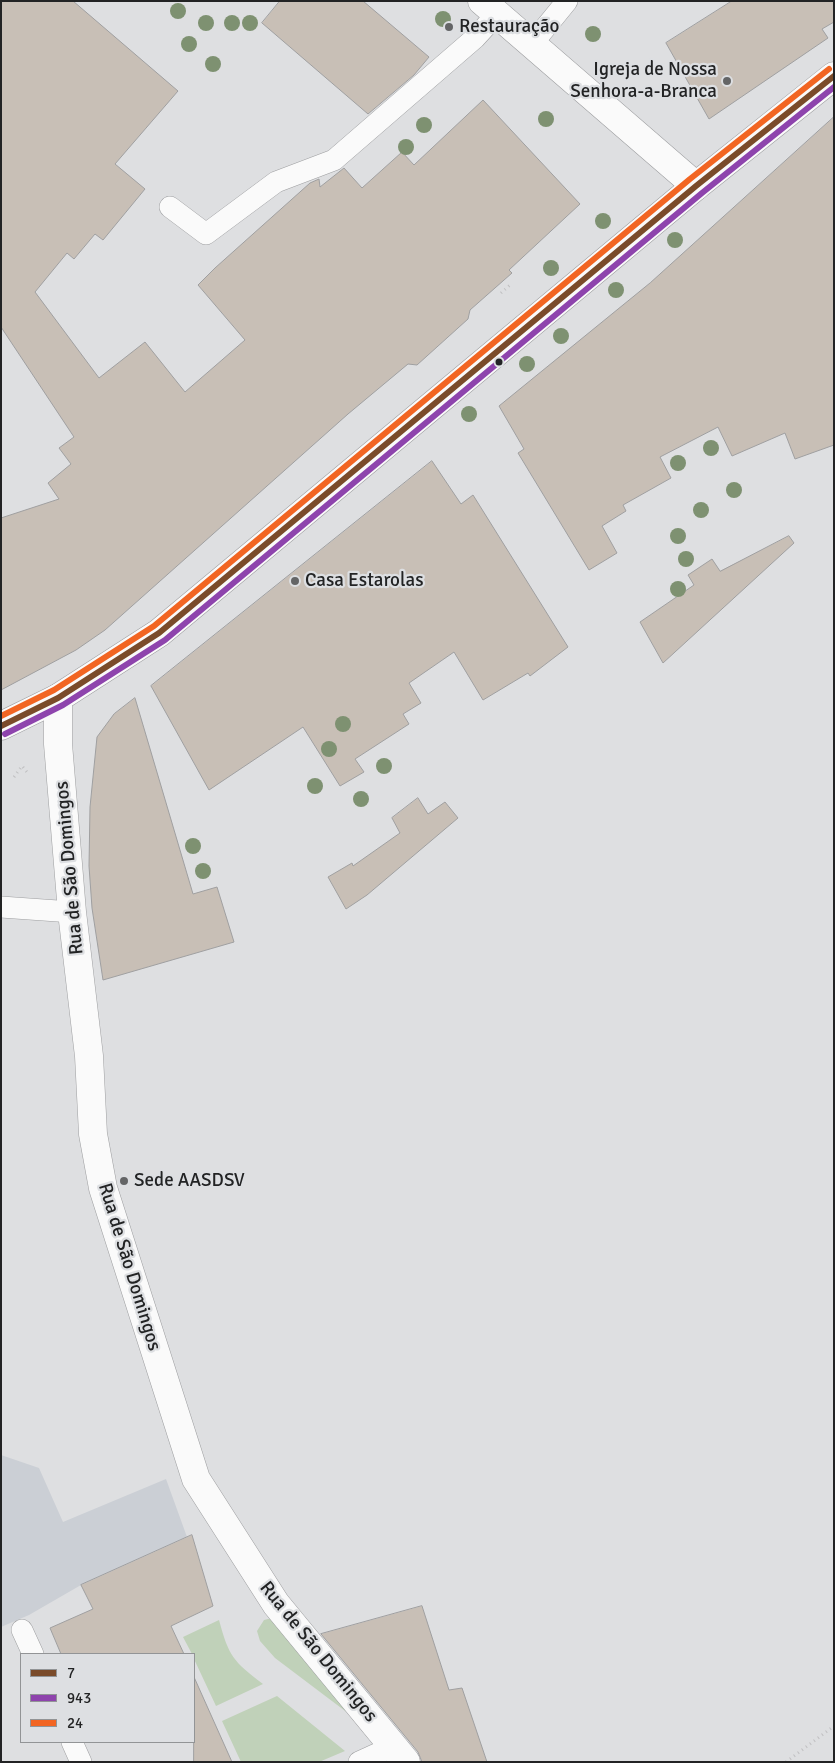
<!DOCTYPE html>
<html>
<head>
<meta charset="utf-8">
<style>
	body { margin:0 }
	#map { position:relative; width:835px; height:1763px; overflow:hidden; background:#dedfe1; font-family:Signika,sans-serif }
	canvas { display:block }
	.frame { position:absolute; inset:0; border:2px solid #222324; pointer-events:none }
	.legend { position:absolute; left:20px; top:1653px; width:175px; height:90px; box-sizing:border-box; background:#dddfe2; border:1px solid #929496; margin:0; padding:6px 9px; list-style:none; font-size:15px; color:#222324 }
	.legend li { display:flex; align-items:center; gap:10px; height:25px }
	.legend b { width:25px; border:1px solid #929496 }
</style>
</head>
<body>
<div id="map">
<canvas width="835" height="1763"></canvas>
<div class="frame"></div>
<ul class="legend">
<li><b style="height:6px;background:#7a4b2a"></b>7</li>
<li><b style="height:6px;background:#8e44ad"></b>943</li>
<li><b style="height:6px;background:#f26522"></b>24</li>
</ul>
</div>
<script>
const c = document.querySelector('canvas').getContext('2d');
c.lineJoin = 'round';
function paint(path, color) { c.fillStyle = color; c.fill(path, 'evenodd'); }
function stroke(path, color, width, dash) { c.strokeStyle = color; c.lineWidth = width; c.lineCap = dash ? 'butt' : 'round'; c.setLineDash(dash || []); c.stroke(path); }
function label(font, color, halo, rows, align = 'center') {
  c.font = font + ' Signika,sans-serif'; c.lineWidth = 4.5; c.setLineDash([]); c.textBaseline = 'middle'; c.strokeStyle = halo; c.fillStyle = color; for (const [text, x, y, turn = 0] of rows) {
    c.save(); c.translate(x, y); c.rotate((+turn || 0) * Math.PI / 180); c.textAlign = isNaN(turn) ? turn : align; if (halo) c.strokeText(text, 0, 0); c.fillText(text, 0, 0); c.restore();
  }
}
const built = new Path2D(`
	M 1,1455 L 39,1468 L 63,1522 L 166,1479 L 187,1537 L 81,1585 L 29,1615 L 1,1627 Z`);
const green = new Path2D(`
	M 276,1617 L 369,1729 L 275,1658 L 260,1641 L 257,1631 L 264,1620 Z
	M 219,1620 C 229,1657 233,1661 263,1684 L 216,1706 L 194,1659 L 194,1654 L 192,1654 L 183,1637 Z
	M 277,1696 L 345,1751 L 319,1762 L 241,1762 L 222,1721 Z`);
const building = new Path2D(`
	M 1,1 L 73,1 L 178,91 L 115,164 L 145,189 L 103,240 L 95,234 L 74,259 L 67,253 L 35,292 L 99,378 L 145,342 L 185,392 L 245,340 L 198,285 L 215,268 L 310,183 L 319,179 L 320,187 L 344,168 L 362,188 L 402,152 L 414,165 L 483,100 L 580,204 L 509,270 L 512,273 L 470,310 L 468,319 L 417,365 L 408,364 L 348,414 L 105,630 L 76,650 L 1,690 L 1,518 L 59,499 L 48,483 L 71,464 L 59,448 L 74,437 L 1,327 Z
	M 280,1 L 363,1 L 429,57 L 414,75 L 368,114 L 262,23 Z
	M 732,1 L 834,1 L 834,22 L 822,29 L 828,38 L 709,119 L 666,43 Z
	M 834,117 L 834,445 L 795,459 L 785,433 L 732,456 L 718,427 L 660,457 L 671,478 L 623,505 L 626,511 L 602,526 L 617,553 L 589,570 L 518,453 L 524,449 L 499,406 L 650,283 Z
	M 432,461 L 461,504 L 473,495 L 568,647 L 530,676 L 528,673 L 483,700 L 454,652 L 409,683 L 421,703 L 403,714 L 409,724 L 355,759 L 364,772 L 340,786 L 303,727 L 209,790 L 151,686 Z
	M 789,536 L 794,543 L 663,663 L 640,622 L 694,585 L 688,575 L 712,559 L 720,571 Z
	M 135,698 L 193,894 L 217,887 L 234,942 L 103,980 L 92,908 L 89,866 L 90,807 L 97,737 L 114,714 Z
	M 418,798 L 428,814 L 445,802 L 458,818 L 367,895 L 346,909 L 328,877 L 352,863 L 353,866 L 400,833 L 392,818 Z
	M 192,1535 L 213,1606 L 171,1626 L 184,1654 L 61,1654 L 50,1628 L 93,1609 L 81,1585 Z
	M 422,1606 L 449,1690 L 462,1688 L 487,1762 L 422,1762 L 418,1752 L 321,1634 Z
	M 194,1677 L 232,1762 L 194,1762 Z`);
const path = new Path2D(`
	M 501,293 L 510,285
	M 14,777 L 22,766 L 27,772
	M 786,1762 L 834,1726`);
const service = new Path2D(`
	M 532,44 L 567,1
	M 170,207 L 206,234 L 276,182 L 334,160 L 475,38 L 497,14
	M 1,907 L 72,912
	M 22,1630 L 33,1654
	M 72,1742 L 81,1762
	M 359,1762 L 394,1746`);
const minor = new Path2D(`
	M 482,1 L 696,186
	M 58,698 L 58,744 L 72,912 L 89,1056 L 93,1134 L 103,1188 L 196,1479 L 276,1604 L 406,1762`);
const secondary = new Path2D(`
	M 1,726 L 58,698 L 159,633 L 696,186 L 834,76`);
const bus1 = new Path2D(`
	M 1,726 L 58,698 L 159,633 L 696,186 L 834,76`);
const bus2 = new Path2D(`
	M 5,734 L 63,705 L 165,640 L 702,193 L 834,87`);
const bus3 = new Path2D(`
	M 1,716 L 54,690 L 154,626 L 690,179 L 829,69`);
const trees = [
	[178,11],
	[443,19],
	[206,23],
	[232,23],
	[250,23],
	[593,34],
	[189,44],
	[213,64],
	[546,119],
	[424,125],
	[406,147],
	[603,221],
	[675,240],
	[551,268],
	[616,290],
	[561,336],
	[527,364],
	[469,414],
	[711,448],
	[678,463],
	[734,490],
	[701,510],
	[678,536],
	[686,559],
	[678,589],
	[343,724],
	[329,749],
	[384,766],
	[315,786],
	[361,799],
	[193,846],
	[203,871]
];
const markers = [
	[449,27,5,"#646566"],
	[727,81,5,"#646566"],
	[499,362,4.5,"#222324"],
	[295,581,5,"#646566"],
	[124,1181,5,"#646566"]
];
const poiNames = [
	["Restauração",459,27],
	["Igreja de Nossa",717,70,"right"],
	["Senhora-a-Branca",717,92,"right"],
	["Casa Estarolas",305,581],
	["Sede AASDSV",134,1181]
];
const streetNames = [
	["Rua de São Domingos",70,868,-95],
	["Rua de São Domingos",129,1267,73],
	["Rua de São Domingos",318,1652,51]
];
paint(built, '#cbcfd5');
paint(green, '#c0d1b9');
paint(building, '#c8bfb6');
stroke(building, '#9f9fa0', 1);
stroke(service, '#9d9ea0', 22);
stroke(minor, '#9d9ea0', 29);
stroke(secondary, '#9d9ea0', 29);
stroke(path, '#bfbfc0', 3, [1, 4]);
stroke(service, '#fafafa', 21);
stroke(minor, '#fafafa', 28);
stroke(secondary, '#fafafa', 28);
stroke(bus1, '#7a4b2a', 6);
stroke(bus2, '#8e44ad', 6);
stroke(bus3, '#f26522', 6);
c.fillStyle = '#7e9171';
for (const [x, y] of trees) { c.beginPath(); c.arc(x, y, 8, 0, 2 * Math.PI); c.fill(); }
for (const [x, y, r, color] of markers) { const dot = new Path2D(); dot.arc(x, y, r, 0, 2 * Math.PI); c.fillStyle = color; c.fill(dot); stroke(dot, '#dddfe2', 2); }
label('19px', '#222324', '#dddfe2', poiNames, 'left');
label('19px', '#222324', '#dddfe2', streetNames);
</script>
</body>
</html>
